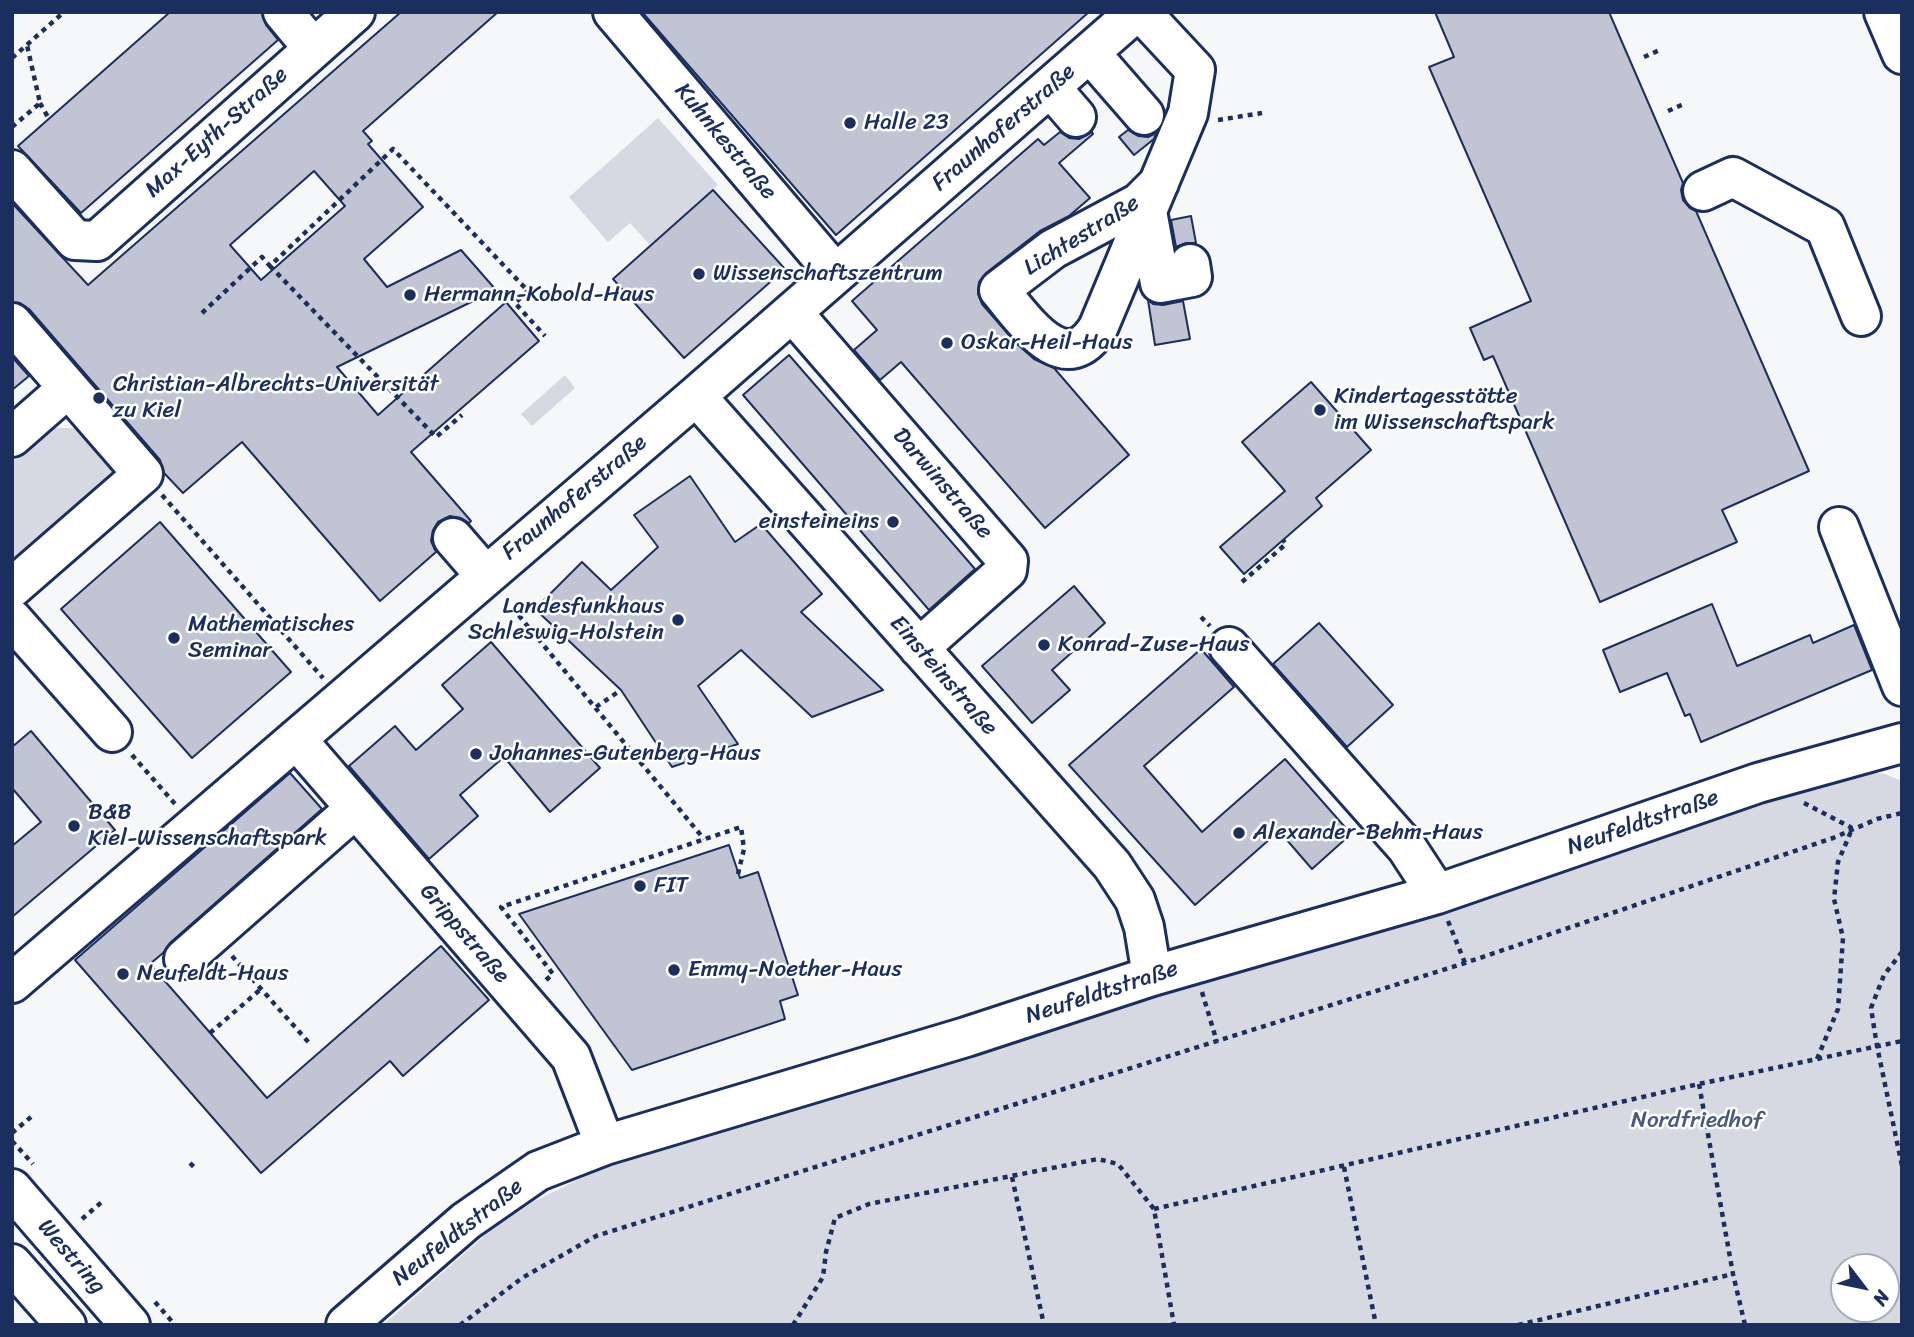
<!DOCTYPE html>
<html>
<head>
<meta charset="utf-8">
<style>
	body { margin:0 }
	#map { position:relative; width:1914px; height:1337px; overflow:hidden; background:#f6f7f9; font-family:Sriracha,sans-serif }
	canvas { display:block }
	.frame { position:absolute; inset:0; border:14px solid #1b2f5e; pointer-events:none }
	.north { position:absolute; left:1830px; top:1253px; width:70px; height:70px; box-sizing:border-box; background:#fff; border:2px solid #a4acbf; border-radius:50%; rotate:122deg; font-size:19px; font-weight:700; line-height:28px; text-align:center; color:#1b2f5e }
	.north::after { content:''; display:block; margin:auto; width:24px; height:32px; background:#1b2f5e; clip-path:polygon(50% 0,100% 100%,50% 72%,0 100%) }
</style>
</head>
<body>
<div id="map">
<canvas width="1914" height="1337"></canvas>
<div class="frame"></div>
<div class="north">N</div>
</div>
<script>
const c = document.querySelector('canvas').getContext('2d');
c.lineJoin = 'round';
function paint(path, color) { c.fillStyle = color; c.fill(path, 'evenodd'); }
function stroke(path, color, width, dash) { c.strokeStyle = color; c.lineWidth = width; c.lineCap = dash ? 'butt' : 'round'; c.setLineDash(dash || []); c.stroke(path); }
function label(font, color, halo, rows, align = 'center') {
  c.font = font + ' Sriracha,sans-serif'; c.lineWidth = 5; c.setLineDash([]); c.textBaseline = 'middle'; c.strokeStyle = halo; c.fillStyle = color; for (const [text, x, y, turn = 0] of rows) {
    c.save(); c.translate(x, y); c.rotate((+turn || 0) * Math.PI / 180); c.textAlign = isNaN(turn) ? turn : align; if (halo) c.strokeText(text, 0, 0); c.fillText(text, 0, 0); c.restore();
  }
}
const green = new Path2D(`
	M 658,118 L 718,185 L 650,245 L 630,223 L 608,242 L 569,197 Z
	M 565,375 L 575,388 L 532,426 L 521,414 Z
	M 52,428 L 81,428 L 116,466 L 110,492 L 12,578 L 12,463 Z
	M 1868,772 L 1885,774 L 1902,781 L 1902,1325 L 383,1325 L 491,1230 L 533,1202 L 598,1170 L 1789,793 ZM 1844,1267 L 1886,1267 L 1886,1309 L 1844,1309 Z`);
const building = new Path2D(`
	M 170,12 L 262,12 L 266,25 L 278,40 L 81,213 L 18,146 Z
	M 401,12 L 498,12 L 363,131 L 372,141 L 368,144 L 423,207 L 364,259 L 387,287 L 461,250 L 496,290 L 337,367 L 378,415 L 506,302 L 539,341 L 411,452 L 471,521 L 469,523 L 461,518 L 450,516 L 438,522 L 433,530 L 431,541 L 436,552 L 380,601 L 242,442 L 183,493 L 164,473 L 160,460 L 29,309 L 20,303 L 12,302 L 12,203 L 88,285 ZM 314,171 L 345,206 L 261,280 L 230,245 Z
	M 642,12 L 1089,12 L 836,235 Z
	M 1435,12 L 1609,12 L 1683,183 L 1681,190 L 1683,200 L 1690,208 L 1696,211 L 1809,471 L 1722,510 L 1737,542 L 1600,602 L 1493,356 L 1484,360 L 1470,328 L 1531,301 L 1429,67 L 1454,57 Z
	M 1128,130 L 1138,136 L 1148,137 L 1156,133 L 1154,139 L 1134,155 L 1119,137 Z
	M 1060,132 L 1069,138 L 1079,139 L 1092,132 L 1093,134 L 1059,163 L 1090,198 L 1069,216 L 1040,231 L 986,273 L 979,282 L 978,294 L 982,304 L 1016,343 L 1034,359 L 1054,368 L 1129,455 L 1045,528 L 901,362 L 880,380 L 854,350 L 877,330 L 852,301 L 1038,139 L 1044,145 Z
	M 713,190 L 785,269 L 684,358 L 613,279 Z
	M 1191,216 L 1196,243 L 1186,243 L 1176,247 L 1171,220 Z
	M 1148,300 L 1153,304 L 1163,305 L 1183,301 L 1190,339 L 1155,345 Z
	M 789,355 L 975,569 L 929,610 L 743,395 Z
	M 12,357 L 29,376 L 12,390 Z
	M 1311,382 L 1371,450 L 1316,498 L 1322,506 L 1244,574 L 1220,547 L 1285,491 L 1242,442 Z
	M 690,476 L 735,542 L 761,524 L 822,594 L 801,612 L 883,690 L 812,717 L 741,650 L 698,686 L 738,744 L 672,767 L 621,690 L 535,609 L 582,562 L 611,590 L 658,547 L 634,515 Z
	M 160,522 L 291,672 L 192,758 L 61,609 Z
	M 1074,586 L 1105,623 L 1052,670 L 1070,690 L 1032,723 L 982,666 Z
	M 1712,604 L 1737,666 L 1810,635 L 1813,643 L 1854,625 L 1872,670 L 1701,742 L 1690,714 L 1685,716 L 1667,673 L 1620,692 L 1603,650 Z
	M 1319,623 L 1393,705 L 1347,747 L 1273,664 Z
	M 491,642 L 600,768 L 550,812 L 504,757 L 460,795 L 478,816 L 429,859 L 349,766 L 395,726 L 416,750 L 463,709 L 442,685 Z
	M 1201,649 L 1234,687 L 1144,766 L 1202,832 L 1285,759 L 1351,834 L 1312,869 L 1279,831 L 1195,905 L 1069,765 Z
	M 31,731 L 115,830 L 12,917 L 12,846 L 41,822 L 12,788 L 12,747 Z
	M 290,773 L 322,809 L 170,943 L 163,953 L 150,964 L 267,1098 L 441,946 L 489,1000 L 403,1076 L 390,1061 L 261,1173 L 75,960 Z
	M 729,845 L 740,878 L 758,872 L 798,995 L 780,1001 L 785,1019 L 632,1070 L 519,914 Z`);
const path = new Path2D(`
	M 1644,57 L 1662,49
	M 12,58 L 64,12
	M 40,103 L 49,119
	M 1668,111 L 1686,103
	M 1218,120 L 1262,113
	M 12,127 L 40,103 L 27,45
	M 270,266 L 436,437 L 462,415
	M 202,313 L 262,257 L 270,266 L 393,149 L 528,291 L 515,303 L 545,336
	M 162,495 L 323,678
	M 1242,582 L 1286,544 L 1283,540
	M 506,600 L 704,839
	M 1201,617 L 1210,626
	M 596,707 L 621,690
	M 132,755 L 175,804
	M 1804,803 L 1852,828
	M 1448,921 L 1465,963
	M 1902,952 L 1884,975 L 1871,1008 L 1877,1046 L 1902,1166
	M 232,956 L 310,1044
	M 546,980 L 553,974 L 501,907 L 741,827 L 744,849 L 738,874
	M 1202,992 L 1217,1042
	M 210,1033 L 261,989
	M 1817,1059 L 1838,1009 L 1843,938 L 1834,899 L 1838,862 L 1852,829
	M 1699,1084 L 1733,1274 L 1745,1325
	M 12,1133 L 31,1117
	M 12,1141 L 33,1164
	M 190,1163 L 194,1167
	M 1344,1167 L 1376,1325
	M 1012,1177 L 1044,1325
	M 1154,1209 L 1699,1084 L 1902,1041
	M 82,1219 L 104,1200
	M 155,1302 L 175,1325
	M 460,1325 L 522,1278 L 596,1236 L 1465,963 L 1833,838 L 1877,819 L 1902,813
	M 793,1325 L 823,1277 L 826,1252 L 835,1218 L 869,1204 L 1098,1159 L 1118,1164 L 1154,1209 L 1174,1325
	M 1518,1325 L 1733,1274`);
const minor = new Path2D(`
	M 283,12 L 313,48
	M 613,12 L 835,273
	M 1141,12 L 1195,70 L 1188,113 L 1098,328 C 1064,382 1023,318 999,290 L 1053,249 L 1139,203 L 1159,183
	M 1884,12 L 1902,54
	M 1090,53 L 1144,115
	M 1051,88 L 1076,117
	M 12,170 L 75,240 L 97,241 L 355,12
	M 1703,191 L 1733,177 L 1825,227 L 1861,316
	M 1147,211 L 1160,283 L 1192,277 L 1190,264
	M 792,312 L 1008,561 L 1007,570 L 919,648
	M 12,323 L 143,474 L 12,588
	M 696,396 L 1112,865 L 1135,900 L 1144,927 L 1152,976
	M 12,437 L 68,388
	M 1839,527 L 1902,686
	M 453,538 L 485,575
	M 12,619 L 112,732
	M 1229,647 L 1407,848 L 1437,894
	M 296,739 L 571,1057 L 605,1145
	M 184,959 L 356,808
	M 12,983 L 696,396 L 1136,12
	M 346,1325 L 466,1221 L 538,1171 L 605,1145 L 966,1037 L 1152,976 L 1437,894 L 1758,783 L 1902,743`);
const major = new Path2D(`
	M 12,1189 L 130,1325
	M 12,1264 L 66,1325`);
const markers = [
	[850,123,7,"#1b2f5e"],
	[699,274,7,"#1b2f5e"],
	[410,295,7,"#1b2f5e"],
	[947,343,7,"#1b2f5e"],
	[99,398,7,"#1b2f5e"],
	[1320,410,7,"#1b2f5e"],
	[893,522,7,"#1b2f5e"],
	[678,620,7,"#1b2f5e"],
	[174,638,7,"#1b2f5e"],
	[1044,645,7,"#1b2f5e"],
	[476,754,7,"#1b2f5e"],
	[74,826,7,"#1b2f5e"],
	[1239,833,7,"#1b2f5e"],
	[640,886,7,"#1b2f5e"],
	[674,970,7,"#1b2f5e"],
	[123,974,7,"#1b2f5e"]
];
const poiNames = [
	["Halle 23",864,123],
	["Wissenschaftszentrum",713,274],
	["Hermann-Kobold-Haus",424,295],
	["Oskar-Heil-Haus",961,343],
	["Christian-Albrechts-Universität",113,385],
	["zu Kiel",113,411],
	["Kindertagesstätte",1334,397],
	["im Wissenschaftspark",1334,423],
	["einsteineins",879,522,"right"],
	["Landesfunkhaus",664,607,"right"],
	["Schleswig-Holstein",664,633,"right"],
	["Mathematisches",188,625],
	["Seminar",188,651],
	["Konrad-Zuse-Haus",1058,645],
	["Johannes-Gutenberg-Haus",490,754],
	["B&B",88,813],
	["Kiel-Wissenschaftspark",88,839],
	["Alexander-Behm-Haus",1253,833],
	["FIT",654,886],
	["Emmy-Noether-Haus",688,970],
	["Neufeldt-Haus",137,974]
];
const streetNames = [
	["Fraunhoferstraße",1004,128,-41],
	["Max-Eyth-Straße",217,133,-42],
	["Kuhnkestraße",725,142,50],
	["Lichtestraße",1082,236,-32],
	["Darwinstraße",942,484,49],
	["Fraunhoferstraße",575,498,-40],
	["Einsteinstraße",943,676,49],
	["Neufeldtstraße",1643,823,-19],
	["Grippstraße",464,934,49],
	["Neufeldtstraße",1102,993,-18],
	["Neufeldtstraße",458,1233,-38],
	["Westring",71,1257,49]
];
const parkNames = [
	["Nordfriedhof",1697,1121]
];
paint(green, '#d6d9e2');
paint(building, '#c0c4d3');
stroke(building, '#1b2f5e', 2);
stroke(minor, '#1b2f5e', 44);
stroke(major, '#1b2f5e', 44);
stroke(path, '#1b2f5e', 4.5, [5, 5]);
stroke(minor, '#fff', 38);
stroke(major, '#fff', 38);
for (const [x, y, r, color] of markers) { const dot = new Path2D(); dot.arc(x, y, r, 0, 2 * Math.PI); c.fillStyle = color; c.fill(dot); stroke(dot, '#fff', 2.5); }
label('23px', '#1b2f5e', '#fff', poiNames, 'left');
label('23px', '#1b2f5e', '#fff', streetNames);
label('23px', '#4a5a7f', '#fff', parkNames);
</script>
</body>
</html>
